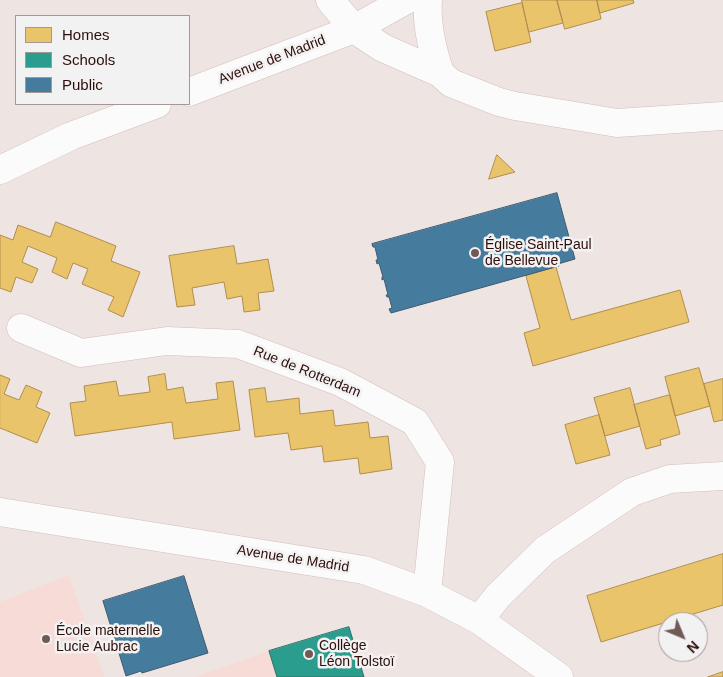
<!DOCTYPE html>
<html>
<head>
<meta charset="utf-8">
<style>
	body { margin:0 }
	#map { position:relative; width:723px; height:677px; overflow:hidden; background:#eee4e2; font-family:Arial,sans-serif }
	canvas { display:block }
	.legend { position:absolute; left:15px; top:15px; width:175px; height:90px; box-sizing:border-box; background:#f2f2f2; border:1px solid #a49795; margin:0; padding:6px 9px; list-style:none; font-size:15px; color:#2e0e0a }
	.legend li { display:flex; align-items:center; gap:10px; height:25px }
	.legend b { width:25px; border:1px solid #a49795 }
	.north { position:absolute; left:658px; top:612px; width:50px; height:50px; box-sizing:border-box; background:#f2f2f2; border:1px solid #a49795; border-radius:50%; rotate:135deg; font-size:14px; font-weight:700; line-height:20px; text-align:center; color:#2e0e0a }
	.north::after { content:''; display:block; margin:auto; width:18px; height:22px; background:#715956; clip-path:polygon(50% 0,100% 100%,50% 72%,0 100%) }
</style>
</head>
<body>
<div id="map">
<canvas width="723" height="677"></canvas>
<ul class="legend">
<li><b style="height:14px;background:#e9c46a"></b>Homes</li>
<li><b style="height:14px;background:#2a9d8f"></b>Schools</li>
<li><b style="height:14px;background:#457b9d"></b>Public</li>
</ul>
<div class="north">N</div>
</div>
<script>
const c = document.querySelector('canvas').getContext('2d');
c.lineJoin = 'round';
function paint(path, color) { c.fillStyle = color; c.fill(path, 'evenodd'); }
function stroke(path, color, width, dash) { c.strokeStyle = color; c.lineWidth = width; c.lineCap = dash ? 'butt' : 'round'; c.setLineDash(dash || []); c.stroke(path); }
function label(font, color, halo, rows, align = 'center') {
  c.font = font + ' Arial,sans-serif'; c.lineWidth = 5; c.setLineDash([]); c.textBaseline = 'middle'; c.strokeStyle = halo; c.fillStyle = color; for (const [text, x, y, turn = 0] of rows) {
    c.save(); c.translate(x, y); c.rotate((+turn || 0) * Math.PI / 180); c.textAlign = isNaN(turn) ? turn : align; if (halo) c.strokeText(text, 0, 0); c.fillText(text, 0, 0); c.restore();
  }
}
const built = new Path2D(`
	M 69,575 L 104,677 L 0,677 L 0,602 Z
	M 349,627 L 364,677 L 194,677 L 269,651 Z`);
const homes = new Path2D(`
	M 522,0 L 557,0 L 563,23 L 529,32 Z
	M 557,0 L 597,0 L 601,19 L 565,29 Z
	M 597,0 L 633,0 L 634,3 L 600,13 Z
	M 522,3 L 531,42 L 495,51 L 486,12 Z
	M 497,155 L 515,172 L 489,179 Z
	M 56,222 L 116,246 L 111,261 L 140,272 L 123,317 L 108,310 L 114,297 L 82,284 L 88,269 L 73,263 L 67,279 L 52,272 L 57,258 L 28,246 L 22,262 L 38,269 L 32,283 L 16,277 L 11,292 L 0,288 L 0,235 L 13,240 L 18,225 L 50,237 Z
	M 234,246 L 237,264 L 268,259 L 274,291 L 258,293 L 260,310 L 244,312 L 242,296 L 227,299 L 224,282 L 192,288 L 195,305 L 177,307 L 169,256 Z
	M 556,267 L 571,320 L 680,290 L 689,322 L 533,366 L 524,333 L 540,328 L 526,276 Z
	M 699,368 L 710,406 L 675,416 L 665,377 Z
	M 165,374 L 167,390 L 183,387 L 186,403 L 218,399 L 216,383 L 233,381 L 240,430 L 174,439 L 172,422 L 75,436 L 70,403 L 86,401 L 84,386 L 116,381 L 119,396 L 150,392 L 148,377 Z
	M 0,375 L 10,379 L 4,394 L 19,400 L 26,385 L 42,392 L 36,407 L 50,413 L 37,443 L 0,428 Z
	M 723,379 L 723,420 L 714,422 L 704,384 Z
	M 265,388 L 267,402 L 299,398 L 300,414 L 333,410 L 335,426 L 368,422 L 370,438 L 388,436 L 392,469 L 360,474 L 358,458 L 324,462 L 322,446 L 291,450 L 288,433 L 255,437 L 249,390 Z
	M 630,388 L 640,426 L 605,436 L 594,398 Z
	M 670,395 L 680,434 L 660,440 L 661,445 L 646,449 L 634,405 Z
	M 599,415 L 610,455 L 576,464 L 565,425 Z
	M 723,554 L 723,605 L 601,642 L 587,596 Z
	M 723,672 L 723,677 L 708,677 Z`);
const schools = new Path2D(`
	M 349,627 L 364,677 L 277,677 L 269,651 Z`);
const public = new Path2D(`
	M 557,193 L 575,259 L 558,264 L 559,266 L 391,313 L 389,309 L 392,308 L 389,297 L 387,297 L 386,295 L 388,295 L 384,279 L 382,280 L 382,277 L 383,277 L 379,263 L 377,264 L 376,260 L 378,260 L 375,247 L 373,247 L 372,244 Z
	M 184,576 L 208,653 L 142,673 L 141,671 L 126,676 L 103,601 Z`);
const minor = new Path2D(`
	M 330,0 L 354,29 L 383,48 L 440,73 L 451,83 L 499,102 L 515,106 L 617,123 L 723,116
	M 428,0 C 426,25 432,49 440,73
	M 189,92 L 354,29 L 406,0
	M 0,170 L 71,136 L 157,104
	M 21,328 L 81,353 L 167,341 L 238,344 L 340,382 L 415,422 L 440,462 L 427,593
	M 0,512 L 364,570 L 427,593 L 479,620 L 559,677
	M 479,620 L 498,596 L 545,550 L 632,492 L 670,479 L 723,476`);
const markers = [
	[475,253,5,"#715956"],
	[46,639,5,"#715956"],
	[309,654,5,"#715956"]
];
const streetNames = [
	["Avenue de Madrid",272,60,-21],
	["Rue de Rotterdam",307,372,22],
	["Avenue de Madrid",293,559,9]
];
const poiNames = [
	["Église Saint-Paul",485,245],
	["de Bellevue",485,261],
	["École maternelle",56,631],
	["Lucie Aubrac",56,647],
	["Collège",319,646],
	["Léon Tolstoï",319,662]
];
paint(built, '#f6dbd6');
paint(homes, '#e9c46a');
stroke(homes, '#b18d4d', 1);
paint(schools, '#2a9d8f');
stroke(schools, '#2b7267', 1);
paint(public, '#457b9d');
stroke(public, '#3e5a71', 1);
stroke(minor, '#d2bebb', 29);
stroke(minor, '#fcfbfb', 28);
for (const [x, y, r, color] of markers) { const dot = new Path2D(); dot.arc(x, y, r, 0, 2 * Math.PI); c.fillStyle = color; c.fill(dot); stroke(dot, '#f2f2f2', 2); }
label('14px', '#2e0e0a', '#f2f2f2', streetNames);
label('14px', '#2e0e0a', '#f2f2f2', poiNames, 'left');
</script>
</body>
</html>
